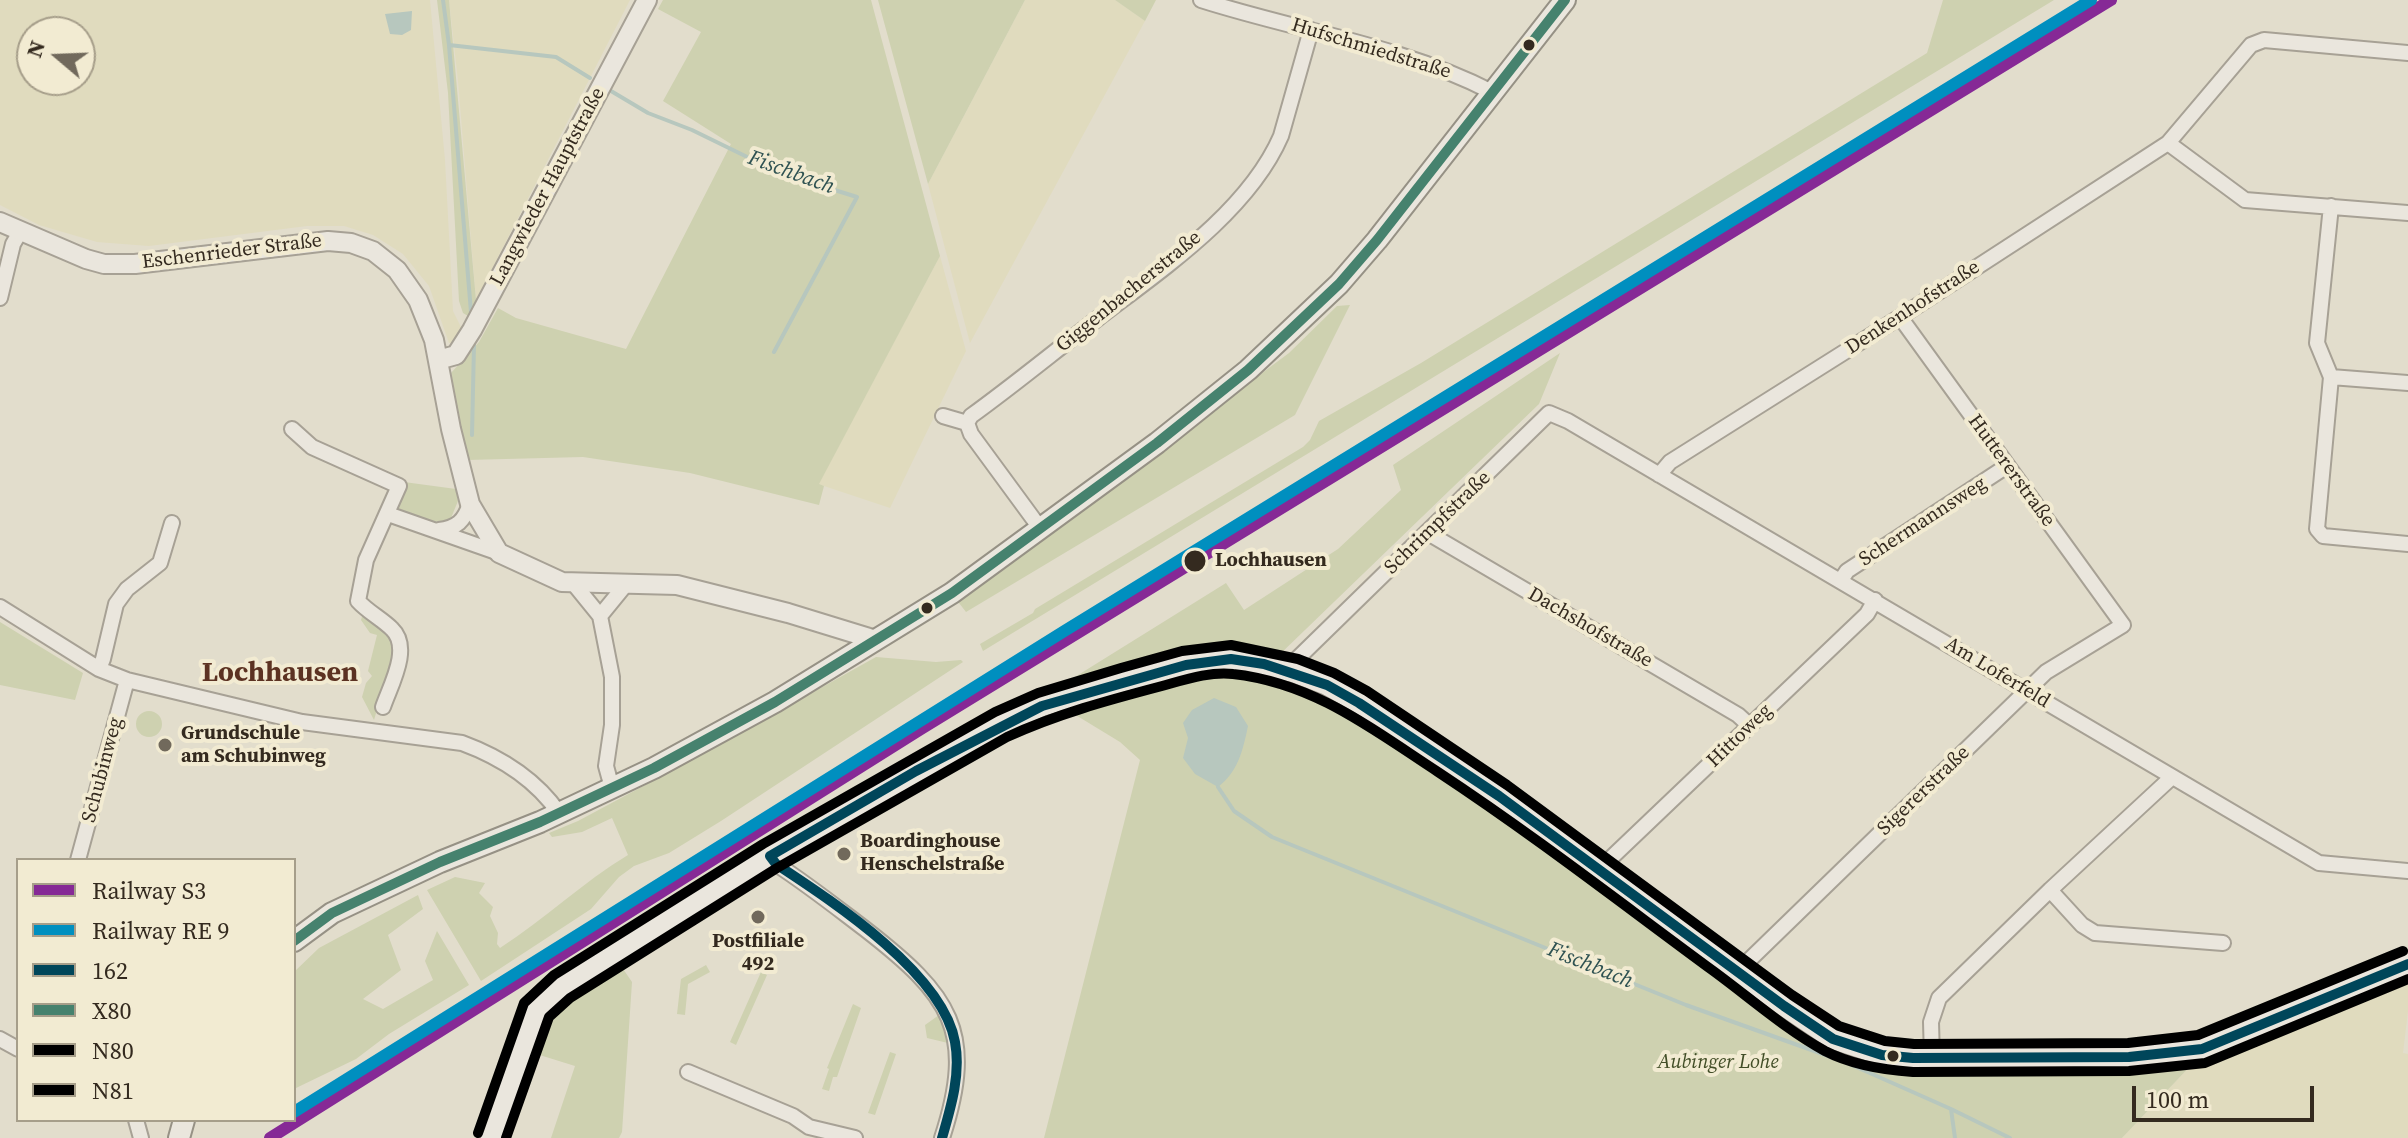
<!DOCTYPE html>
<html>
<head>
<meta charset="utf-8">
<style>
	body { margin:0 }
	#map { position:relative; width:2408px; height:1138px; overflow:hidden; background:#e2ddcc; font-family:"Source Serif 4",serif }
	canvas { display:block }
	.legend { position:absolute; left:16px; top:858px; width:280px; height:264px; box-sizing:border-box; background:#f2ebd2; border:2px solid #a69e8a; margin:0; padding:10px 14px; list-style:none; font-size:24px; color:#342a1f }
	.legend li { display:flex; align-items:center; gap:16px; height:40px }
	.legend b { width:40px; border:2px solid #a69e8a }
	.north { position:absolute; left:16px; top:16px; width:80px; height:80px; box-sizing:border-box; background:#f2ebd2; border:2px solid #a69e8a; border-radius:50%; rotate:289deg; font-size:22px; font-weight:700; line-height:32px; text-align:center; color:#342a1f }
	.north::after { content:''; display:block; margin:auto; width:28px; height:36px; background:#71695c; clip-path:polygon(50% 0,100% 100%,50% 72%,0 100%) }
	.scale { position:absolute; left:2132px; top:1086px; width:182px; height:36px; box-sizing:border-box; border:4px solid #342a1f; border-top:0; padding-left:10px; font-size:24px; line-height:28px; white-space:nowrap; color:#342a1f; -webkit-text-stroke:6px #f2ebd2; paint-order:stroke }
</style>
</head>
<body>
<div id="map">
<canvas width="2408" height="1138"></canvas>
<ul class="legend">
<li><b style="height:10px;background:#862996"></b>Railway S3</li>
<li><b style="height:10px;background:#008fbf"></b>Railway RE 9</li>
<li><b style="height:10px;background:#00465a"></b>162</li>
<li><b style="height:10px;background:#46826e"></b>X80</li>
<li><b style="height:10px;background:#000"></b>N80</li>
<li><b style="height:10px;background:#000"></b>N81</li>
</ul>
<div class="north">N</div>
<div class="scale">100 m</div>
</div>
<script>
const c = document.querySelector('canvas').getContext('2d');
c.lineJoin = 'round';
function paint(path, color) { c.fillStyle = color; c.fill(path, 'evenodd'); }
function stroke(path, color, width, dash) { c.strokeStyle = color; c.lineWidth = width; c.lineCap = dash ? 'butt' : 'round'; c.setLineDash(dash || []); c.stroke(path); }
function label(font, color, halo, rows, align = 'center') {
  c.font = font + ' "Source Serif 4",serif'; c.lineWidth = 8; c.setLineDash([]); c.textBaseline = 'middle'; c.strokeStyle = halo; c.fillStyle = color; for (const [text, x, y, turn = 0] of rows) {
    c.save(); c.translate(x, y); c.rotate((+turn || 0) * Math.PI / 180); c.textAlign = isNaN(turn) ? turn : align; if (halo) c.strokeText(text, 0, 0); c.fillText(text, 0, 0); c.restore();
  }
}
const farmland = new Path2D(`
	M 0,0 L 430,0 L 445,160 L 453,311 L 461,327 L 452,343 L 449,343 L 429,286 L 403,254 L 373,235 L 344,226 L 307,226 L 149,246 L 97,242 L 39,225 L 0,205 ZM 32,32 L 80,32 L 80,80 L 32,80 Z
	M 449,0 L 630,0 L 476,300 L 458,81 Z
	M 1025,0 L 1115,0 L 1145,21 L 970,343 L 928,184 Z
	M 940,256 L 966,351 L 890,508 L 818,484 Z
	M 2408,978 L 2408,1011 L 2403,1053 L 2408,1054 L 2408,1138 L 2122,1138 L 2197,1059 Z`);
const green = new Path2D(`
	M 437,0 L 449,0 L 476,300 L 468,316 L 463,313 L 459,301 L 448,93 Z
	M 663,0 L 871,0 L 940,256 L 819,484 L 824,486 L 819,505 L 690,473 L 583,457 L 467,460 L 451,373 L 479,342 L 498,308 L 516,318 L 626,349 L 731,144 L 663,101 L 701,32 L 658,9 Z
	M 878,0 L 1025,0 L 928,184 Z
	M 1115,0 L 1156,0 L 1145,21 Z
	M 1943,0 L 2054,0 L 983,651 L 980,644 L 1033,613 L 1035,609 L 1303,447 L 1310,440 L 1319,421 L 1421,363 L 1927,53 Z
	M 1350,305 L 1295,415 L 966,612 L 959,603 L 961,597 L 1289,353 L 1337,306 Z
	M 1560,353 L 1539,404 L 1276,658 L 1229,654 L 1169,659 L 1062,685 L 1226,583 L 1244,610 L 1338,549 L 1401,490 L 1393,465 Z
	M 404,482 L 456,489 L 458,501 L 451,518 L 440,524 L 394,511 Z
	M 364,610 L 395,639 L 395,650 L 374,720 L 362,697 L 366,683 L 372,676 L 368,671 L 377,635 L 370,633 L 361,620 Z
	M 0,622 L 83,673 L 75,700 L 0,685 Z
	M 876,657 L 936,662 L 961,660 L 963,662 L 721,821 L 669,853 L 634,866 L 619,877 L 591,909 L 481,981 L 427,890 L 455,877 L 485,883 L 479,893 L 493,907 L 490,916 L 498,933 L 497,944 L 500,948 C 545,919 583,882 628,855 L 612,818 L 582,832 L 552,837 L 549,833 L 578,821 L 690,761 Z
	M 1227,668 L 1300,683 L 1493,810 L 1678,937 L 1823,1049 L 1880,1064 L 2197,1059 L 2122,1138 L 1044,1138 L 1140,760 L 1120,742 L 1074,714 L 1029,730 L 1021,723 L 1143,684 Z
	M136 724a13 13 0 1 1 26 0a13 13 0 1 1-26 0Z
	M 418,895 L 423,909 L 388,935 L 401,970 L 363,999 L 383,1009 L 433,980 L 425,961 L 437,931 L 469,985 L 389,1034 L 356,1059 L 294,1089 L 294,972 L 319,948 Z
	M 617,960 L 632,982 L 622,1132 L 619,1138 L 551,1138 L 575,1066 L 530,1052 L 543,1013 L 565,994 Z
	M 706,965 L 710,972 L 688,984 L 685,1015 L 677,1014 L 681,979 Z
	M 761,972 L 767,975 L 736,1045 L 730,1042 Z
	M 853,1004 L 861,1008 L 837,1077 L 833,1077 L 829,1091 L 822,1089 L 829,1069 L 827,1068 Z
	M 939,1015 L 948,1043 L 927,1038 L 925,1025 Z
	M 890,1052 L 896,1054 L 875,1115 L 868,1113 Z`);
const water = new Path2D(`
	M 412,11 L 411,30 L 402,35 L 390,34 L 385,14 Z
	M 1214,698 L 1236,707 L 1248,726 C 1243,750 1238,772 1218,787 L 1195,774 L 1183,758 L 1188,738 L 1183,723 L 1192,710 Z`);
const stream = new Path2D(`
	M 443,0 L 449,45 L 471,312
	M 449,45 L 556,57 L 590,78
	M 611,91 L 648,113 L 692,130 L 780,173 L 857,197 L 774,352
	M 472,435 L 474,345
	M 1218,787 L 1234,811 L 1272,837 L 1686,1005 L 1845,1062 L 1951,1109 L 1955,1138
	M 1951,1109 L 2010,1138`);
const minor = new Path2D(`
	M 1201,0 C 1298,31 1400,45 1492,92
	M 2168,143 L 2245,200 L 2408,213
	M 2331,206 L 2317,343 L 2331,377 L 2317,529 L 2323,536 L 2408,544
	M 0,298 L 13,244 L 20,232
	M 2331,377 L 2408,383
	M 943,416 L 967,423
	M 292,429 L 312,447 L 399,486 L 366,560 L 358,601 C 368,612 382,619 392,629 C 412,648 390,686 383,707
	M 1659,475 L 1670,462 L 1900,317 L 2168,143 L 2251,45 L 2264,40 L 2408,53
	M 388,514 L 499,553
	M 1040,528 L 971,434 L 967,423 L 971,416 C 1014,385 1055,351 1097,319 C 1161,270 1248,212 1281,136 L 1311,30
	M 439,530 C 457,528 464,521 470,504
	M 1428,533 L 1738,715 L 1750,726
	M 1841,580 L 1847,571 L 2007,466
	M 574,584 L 600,616 L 612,677 L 612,725 L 606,766 L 612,788
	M 0,607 L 99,669 L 127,680 L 302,722 L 462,743 C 500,757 536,780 559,813
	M 600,616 L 627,583
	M 99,669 L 103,659 L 116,604 L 127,589 L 160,563 L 172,523
	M 1293,672 L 1298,658 L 1549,413 L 1568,421 L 2319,863 L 2408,871
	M 770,856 L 776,864 C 807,884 836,907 865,929 C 950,995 977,1031 942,1138
	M 78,860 L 127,680
	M 1603,870 L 1611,858 L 1867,614 L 1875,600
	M 2050,890 L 2082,925 L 2095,933 L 2223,943
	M 1738,971 L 2046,672 L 2123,625 L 1900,317
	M 0,1039 L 18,1049
	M 1932,1058 L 1931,1022 L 1939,998 L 2050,890 L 2172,777
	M 688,1072 L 793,1116 L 809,1127 L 855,1138
	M 136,1120 L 141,1138`);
const tertiary = new Path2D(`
	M 0,222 L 86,259 L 104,264 L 135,264 L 328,241 L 351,243 L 373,251 L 397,270 L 418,300 L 434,340 L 451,429 L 470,504 L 499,553 L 562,582 L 677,585 L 788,613 L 876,640
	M 438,360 L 456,355 L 472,330 L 647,0`);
const secondary = new Path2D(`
	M 294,941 L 332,913 L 440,862 L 540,822 L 654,768 L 775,702 L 952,593 L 1157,443 L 1248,370 L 1339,284 L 1377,240 L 1565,0
	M 179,1138 L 184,1120
	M 491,1138 L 537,1009 L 561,987 L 770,856 L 1001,725 L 1042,706 L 1125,681 L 1186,665 L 1231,659 L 1293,672 L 1327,685 L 1359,703 L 1499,796 L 1784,1006 L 1833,1039 L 1882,1055 L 1913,1058 L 2129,1057 L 2202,1049 L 2408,964`);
const bus1 = new Path2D(`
	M 770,856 L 916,771 L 1042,706 L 1186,665 L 1231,659 L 1264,664 L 1327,685 L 1359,703 L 1499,796 L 1784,1006 L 1833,1039 L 1882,1055 L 1913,1058 L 2129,1057 L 2202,1049 L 2408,964
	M 770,856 L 776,864 C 832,901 943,973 955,1042 C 961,1074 951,1107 942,1138`);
const bus2 = new Path2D(`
	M 294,941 L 332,913 L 440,862 L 540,822 L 654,768 L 775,702 L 952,593 L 1157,443 L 1248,370 L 1339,284 L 1377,240 L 1565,0`);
const bus3 = new Path2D(`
	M 506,1138 L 549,1017 L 570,998 L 777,868 L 1007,737 C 1057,714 1109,700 1162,686 C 1184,680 1211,671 1233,674 C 1314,683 1372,729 1438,772 C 1532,834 1621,903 1712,970 C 1749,997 1785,1029 1825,1051 C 1852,1065 1884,1070 1913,1072 L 2129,1071 L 2205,1063 L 2408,979`);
const bus4 = new Path2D(`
	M 478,1133 L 524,1003 L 554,975 L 763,844 L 995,712 L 1038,693 L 1121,668 L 1182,651 L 1231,645 L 1298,659 L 1334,673 L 1367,691 L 1507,785 L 1792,995 L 1839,1026 L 1885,1041 L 1914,1044 L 2128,1043 L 2198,1035 L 2403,951`);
const rail1 = new Path2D(`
	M 270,1138 L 921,729 L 2111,0`);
const rail2 = new Path2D(`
	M 294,1112 L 1066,630 L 2091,0`);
const markers = [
	[1529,45,7,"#342a1f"],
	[1195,561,12,"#342a1f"],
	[927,608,7,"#342a1f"],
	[165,745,8,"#71695c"],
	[844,854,8,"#71695c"],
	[758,917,8,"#71695c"],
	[1893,1056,7,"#342a1f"]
];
const streetNames = [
	["Hufschmiedstraße",1371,49,17],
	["Langwieder Hauptstraße",548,187,-62],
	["Eschenrieder Straße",232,252,-7],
	["Giggenbacherstraße",1129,292,-39],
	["Denkenhofstraße",1913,308,-33],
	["Huttererstraße",2011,471,54],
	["Schermannsweg",1923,522,-33],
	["Schrimpfstraße",1438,523,-44],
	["Dachshofstraße",1590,628,30],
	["Am Loferfeld",1997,673,31],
	["Hittoweg",1740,736,-44],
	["Schubinweg",103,770,-75],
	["Sigererstraße",1924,791,-44]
];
const stopNames = [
	["Lochhausen",1215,561]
];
const poiNames = [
	["Grundschule",181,734],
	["am Schubinweg",181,757],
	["Boardinghouse",860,842],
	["Henschelstraße",860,865],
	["Postfiliale",758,942,"center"],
	["492",758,965,"center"]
];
const parkNames = [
	["Aubinger Lohe",1718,1063]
];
const waterNames = [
	["Fischbach",791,173,20],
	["Fischbach",1590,966,22]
];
const districtNames = [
	["Lochhausen",280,674]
];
paint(farmland, '#e0dbbe');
paint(green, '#ced1b0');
paint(water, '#b7c7be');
stroke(stream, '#b7c7be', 4);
stroke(minor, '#a7a195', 18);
stroke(tertiary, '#a7a195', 22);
stroke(secondary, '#969185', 24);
stroke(minor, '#eae6dd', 14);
stroke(tertiary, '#eae6dd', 18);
stroke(secondary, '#eae6dd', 20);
stroke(bus1, '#00465a', 10);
stroke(bus2, '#46826e', 10);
stroke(bus3, '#000', 10);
stroke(bus4, '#000', 10);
stroke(rail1, '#862996', 12);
stroke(rail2, '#008fbf', 12);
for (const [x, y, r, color] of markers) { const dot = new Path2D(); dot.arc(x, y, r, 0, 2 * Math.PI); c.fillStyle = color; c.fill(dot); stroke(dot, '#f2ebd2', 3); }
label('20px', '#342a1f', '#f2ebd2', streetNames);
label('bold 20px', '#342a1f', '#f2ebd2', stopNames, 'left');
label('bold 20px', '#342a1f', '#f2ebd2', poiNames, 'left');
label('italic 20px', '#424e27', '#f2ebd2', parkNames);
label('italic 22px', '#2f5252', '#f2ebd2', waterNames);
label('bold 28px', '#5c3222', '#f2ebd2', districtNames);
</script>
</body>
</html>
